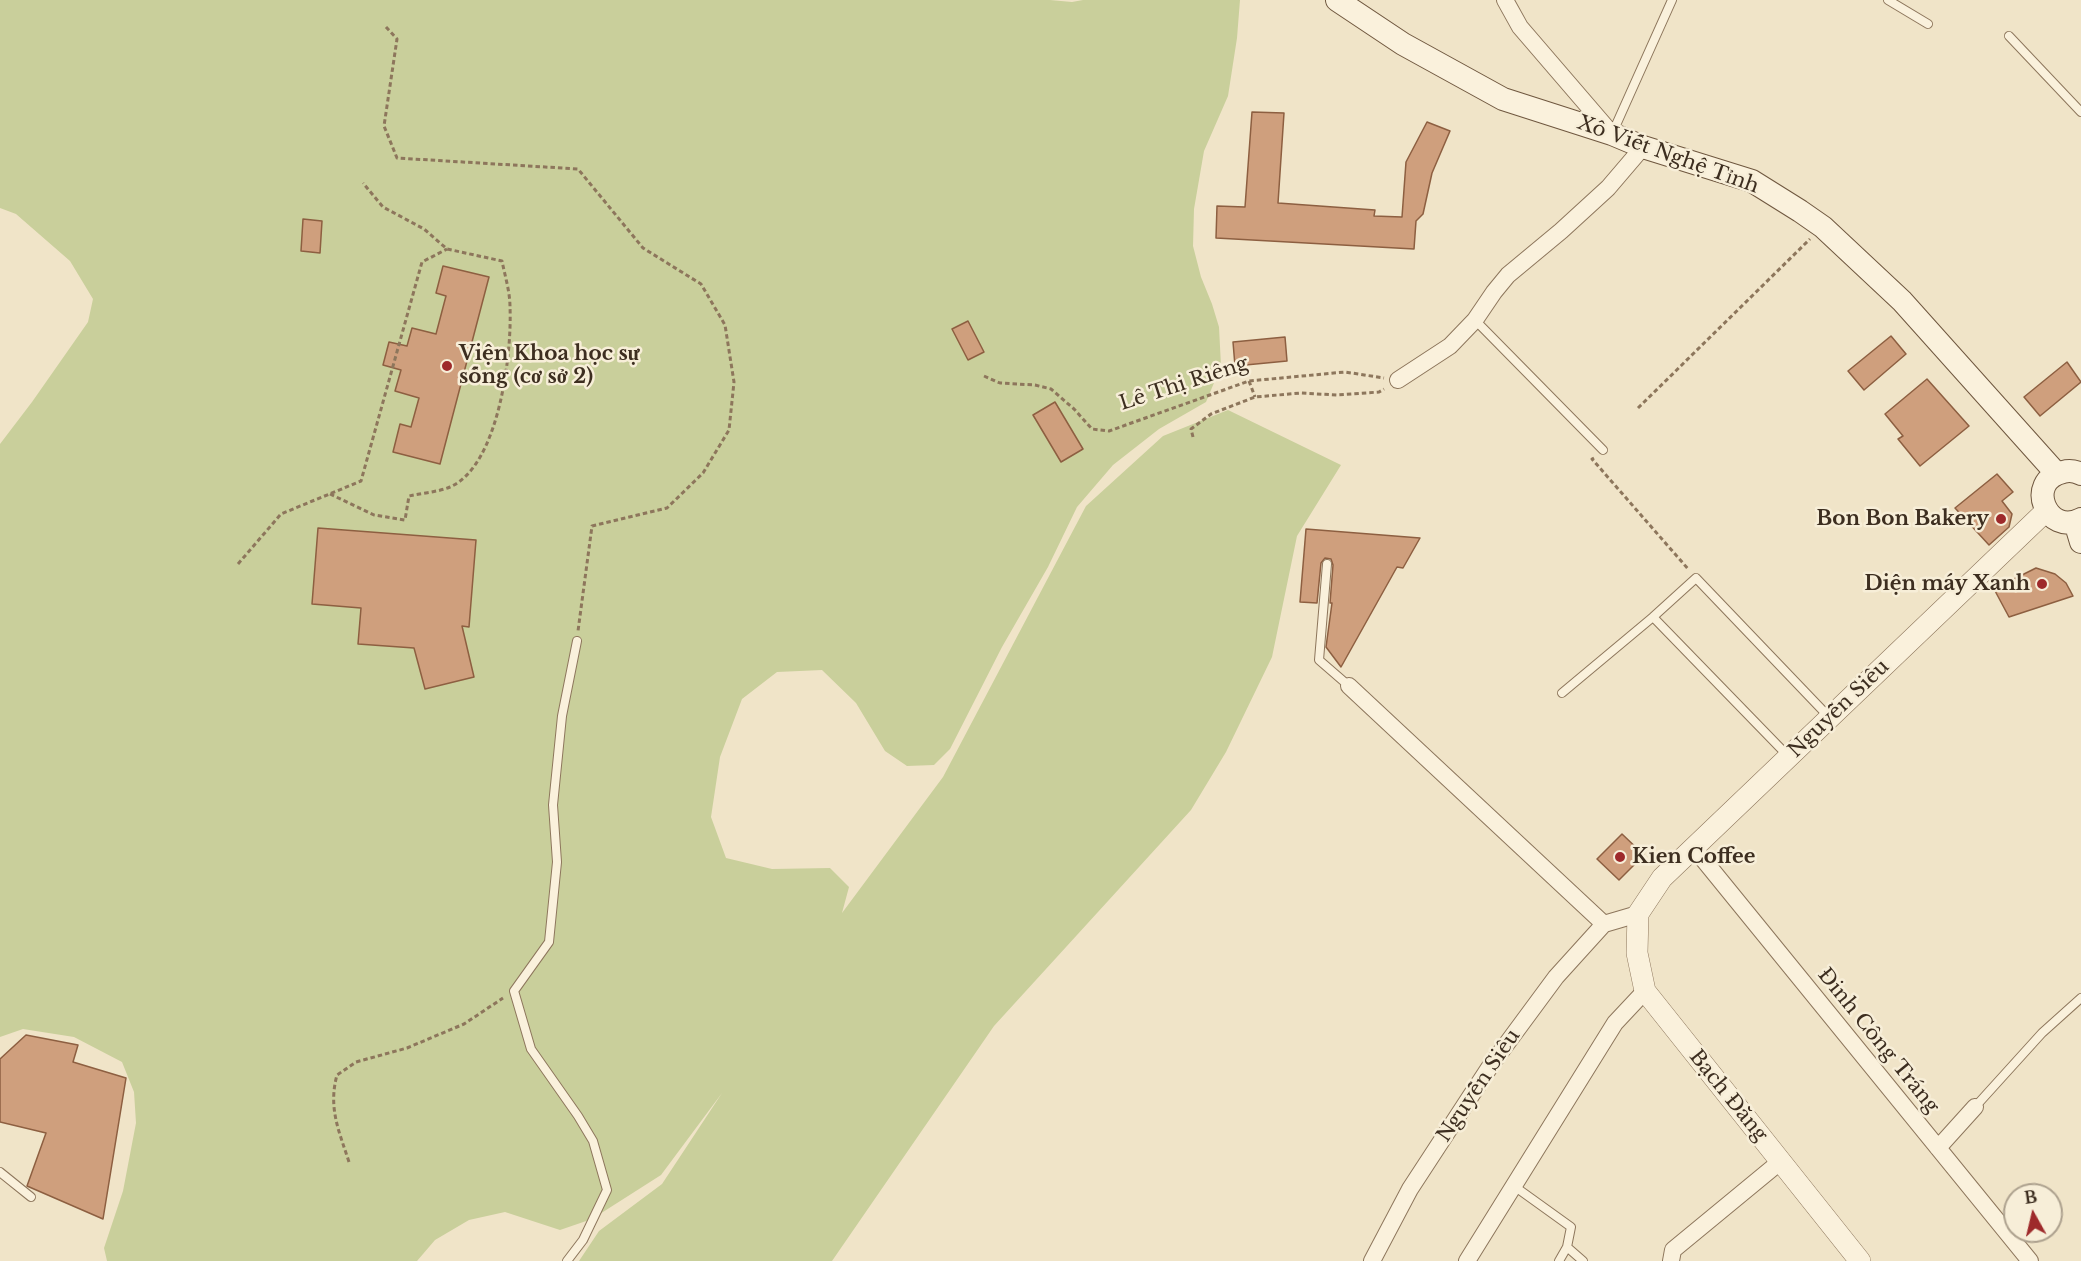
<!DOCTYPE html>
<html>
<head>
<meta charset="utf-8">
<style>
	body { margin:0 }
	#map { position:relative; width:2081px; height:1261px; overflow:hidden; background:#f0e4c8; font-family:"Libre Baskerville",serif }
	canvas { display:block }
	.north { position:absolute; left:2003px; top:1183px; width:60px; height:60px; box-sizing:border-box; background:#f7eed8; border:2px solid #ada18e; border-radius:50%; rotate:352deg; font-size:16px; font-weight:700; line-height:24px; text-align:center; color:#3d2e20 }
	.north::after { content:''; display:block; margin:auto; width:21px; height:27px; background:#9e2a2b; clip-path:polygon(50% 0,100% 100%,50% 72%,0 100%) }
</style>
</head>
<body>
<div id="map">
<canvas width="2081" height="1261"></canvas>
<div class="north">B</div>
</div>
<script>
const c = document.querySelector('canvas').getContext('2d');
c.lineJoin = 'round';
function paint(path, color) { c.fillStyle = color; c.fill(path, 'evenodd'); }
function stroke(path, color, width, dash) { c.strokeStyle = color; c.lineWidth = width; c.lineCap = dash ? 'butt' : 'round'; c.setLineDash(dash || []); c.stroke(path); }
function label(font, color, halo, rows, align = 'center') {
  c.font = font + ' "Libre Baskerville",serif'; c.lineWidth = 5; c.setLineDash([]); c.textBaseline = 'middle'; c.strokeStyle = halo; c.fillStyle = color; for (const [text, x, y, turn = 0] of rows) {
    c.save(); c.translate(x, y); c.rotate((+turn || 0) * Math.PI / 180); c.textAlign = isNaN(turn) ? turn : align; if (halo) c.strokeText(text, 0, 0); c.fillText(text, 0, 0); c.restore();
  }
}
const green = new Path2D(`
	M 0,0 L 1050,0 L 1072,2 L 1083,0 L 1240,0 L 1237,38 L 1228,96 L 1204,151 L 1194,209 L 1193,246 L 1201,277 L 1212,304 L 1219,327 L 1221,366 L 1206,402 L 1159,429 L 1113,465 L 1077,507 L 1048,567 L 1002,647 L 950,749 L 934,765 L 907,766 L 885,751 L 856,703 L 822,670 L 777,672 L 742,699 L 720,757 L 711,817 L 726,858 L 772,869 L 830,868 L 849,887 L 842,913 L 943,777 L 1086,506 L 1163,436 L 1228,410 L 1341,465 L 1297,536 L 1272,657 L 1226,752 L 1191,810 L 994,1026 L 832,1261 L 579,1261 L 599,1231 L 662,1184 L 722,1093 L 661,1175 L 592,1219 L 560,1230 L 505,1212 L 469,1220 L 435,1240 L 417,1261 L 107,1261 L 104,1248 L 123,1191 L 136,1123 L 134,1092 L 122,1062 L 74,1037 L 23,1029 L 0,1037 L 0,444 L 32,402 L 88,322 L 93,299 L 70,261 L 16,214 L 0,208 Z`);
const building = new Path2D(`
	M 1252,112 L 1284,113 L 1278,203 L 1375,210 L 1374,216 L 1402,217 L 1406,162 L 1427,122 L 1450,131 L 1432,173 L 1423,214 L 1416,221 L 1414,249 L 1216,238 L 1217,206 L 1245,207 Z
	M 303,219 L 322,221 L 320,253 L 301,251 Z
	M 443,266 L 489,277 L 440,464 L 393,452 L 400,424 L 411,427 L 419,398 L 395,391 L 401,370 L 383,365 L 389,342 L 407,346 L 412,328 L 436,334 L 446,296 L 436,293 Z
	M 968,321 L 984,352 L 968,360 L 952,329 Z
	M 1891,336 L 1906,354 L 1864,390 L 1848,371 Z
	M 1285,337 L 1287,361 L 1235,366 L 1233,342 Z
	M 2067,362 L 2081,382 L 2040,416 L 2024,397 Z
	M 1927,379 L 1969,426 L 1920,466 L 1898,439 L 1903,436 L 1885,414 Z
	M 1055,402 L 1083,449 L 1061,462 L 1033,415 Z
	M 1997,474 L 2013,492 L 2002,501 L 2012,514 L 2009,527 L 1989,545 L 1955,508 Z
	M 318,528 L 476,540 L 469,627 L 462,626 L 474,677 L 425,689 L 414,648 L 358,644 L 361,608 L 312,604 Z
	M 1306,529 L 1420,538 L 1403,568 L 1397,567 L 1341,667 L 1326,647 L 1332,603 L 1330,603 L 1333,565 L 1331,559 L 1325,558 L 1321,563 L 1317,603 L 1300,602 Z
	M 2036,568 L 2055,574 L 2066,583 L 2073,596 L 2009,617 L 1994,589 Z
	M 1622,834 L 1644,855 L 1619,880 L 1597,859 Z
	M 26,1035 L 78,1045 L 73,1062 L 126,1078 L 103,1219 L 27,1186 L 46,1133 L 0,1122 L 0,1059 Z`);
const path = new Path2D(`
	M 386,27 L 397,39 L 384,126 L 397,158 L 578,169 L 643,248 L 701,284 L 725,325 L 734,382 L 729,430 L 703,473 L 667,508 L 592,526 L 578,631
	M 984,376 L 1000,383 L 1035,385 L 1051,389 L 1074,409 L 1092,429 L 1109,431 L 1249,381 L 1345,372 L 1384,378
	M 1249,381 L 1255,397
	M 1638,408 L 1810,239
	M 1193,437 L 1191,429 L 1211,414 L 1255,397 L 1301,393 L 1337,395 L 1379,392 L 1384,389
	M 1594,458 L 1592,459 L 1689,570
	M 330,494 L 374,515 L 405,520 L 409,496 C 422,493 438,492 450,487 C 499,466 512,354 510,307 C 510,292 505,276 502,261 L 447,249 L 424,229 L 383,207 L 363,183
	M 238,564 L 281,514 L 361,481 L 422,262 L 447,249
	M 349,1162 C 339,1131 328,1108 337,1075 L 356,1062 L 407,1048 L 464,1024 L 503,998`);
const service = new Path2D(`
	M 1888,0 L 1928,24
	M 2009,36 L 2081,112
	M 1612,134 L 1672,0
	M 1475,320 L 1603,450
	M 1327,564 L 1319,660 L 1349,686
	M 1562,693 L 1653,617
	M 1789,757 L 1653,617 L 1696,578 L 1829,717
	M 1975,1107 L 2042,1033 L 2081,998
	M 0,1172 L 31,1197
	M 1514,1186 L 1571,1227 L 1567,1247 L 1583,1261
	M 567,1261 L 583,1240 L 607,1190 L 593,1141 L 578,1116 L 531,1049 L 514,991 L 549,942 L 557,862 L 553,805 L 562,716 L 577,641
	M 1559,1261 L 1567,1247`);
const minor = new Path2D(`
	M 1505,0 L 1520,27 L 1612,134
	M 1398,380 L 1450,346 L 1475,320 L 1494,292 L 1508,275 L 1561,231 L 1608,188 L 1643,147
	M 1349,686 L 1604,924
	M 1694,848 L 2030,1261
	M 1604,924 L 1638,914
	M 1938,1148 L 1975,1107
	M 1372,1261 L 1410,1189 L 1491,1065 L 1556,977 L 1604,924
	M 1467,1261 L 1615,1023 L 1645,991
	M 1671,1261 L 1673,1250 L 1781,1161`);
const tertiary = new Path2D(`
	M 1860,1261 L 1645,991 L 1637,953 L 1638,914 L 1662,878 L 2047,510`);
const secondary = new Path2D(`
	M 1337,0 L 1403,44 L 1503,99 L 1612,134 L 1643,147 L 1752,181 L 1800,211 L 1823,227 L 1902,301 L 2056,473
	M 2081,474 C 2075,471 2070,470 2063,472 C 2024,481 2047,537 2081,519
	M 2075,522 L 2081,542`);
const markers = [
	[447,366,6,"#9e2a2b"],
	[2001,519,6,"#9e2a2b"],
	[2042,584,6,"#9e2a2b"],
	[1620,857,6,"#9e2a2b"]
];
const streetNames = [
	["Xô Viết Nghệ Tỉnh",1668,155,20],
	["Lê Thị Riêng",1184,384,-18],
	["Nguyễn Siêu",1839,709,-44],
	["Đinh Công Tráng",1878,1041,51],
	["Nguyễn Siêu",1479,1086,-56],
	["Bạch Đằng",1728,1096,51]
];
const poiNames = [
	["Viện Khoa học sự",459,354],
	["sống (cơ sở 2)",459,377],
	["Bon Bon Bakery",1989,519,"right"],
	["Diện máy Xanh",2030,584,"right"],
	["Kien Coffee",1632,857]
];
paint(green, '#c9cf9b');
paint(building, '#cf9f7d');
stroke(building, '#8d5f41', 1.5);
stroke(service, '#8d765c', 10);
stroke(minor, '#8d765c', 18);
stroke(tertiary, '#8d765c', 22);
stroke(secondary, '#6f573f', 24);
stroke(path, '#8d765c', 3, [4.5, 3]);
stroke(service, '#faf1dc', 8);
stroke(minor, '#faf1dc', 16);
stroke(tertiary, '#faf1dc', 21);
stroke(secondary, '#faf1dc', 22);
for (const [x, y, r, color] of markers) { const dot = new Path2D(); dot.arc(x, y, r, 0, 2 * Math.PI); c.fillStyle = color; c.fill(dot); stroke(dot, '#f7eed8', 2); }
label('20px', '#3d2e20', '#f7eed8', streetNames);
label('bold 20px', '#3d2e20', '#f7eed8', poiNames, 'left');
</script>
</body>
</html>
